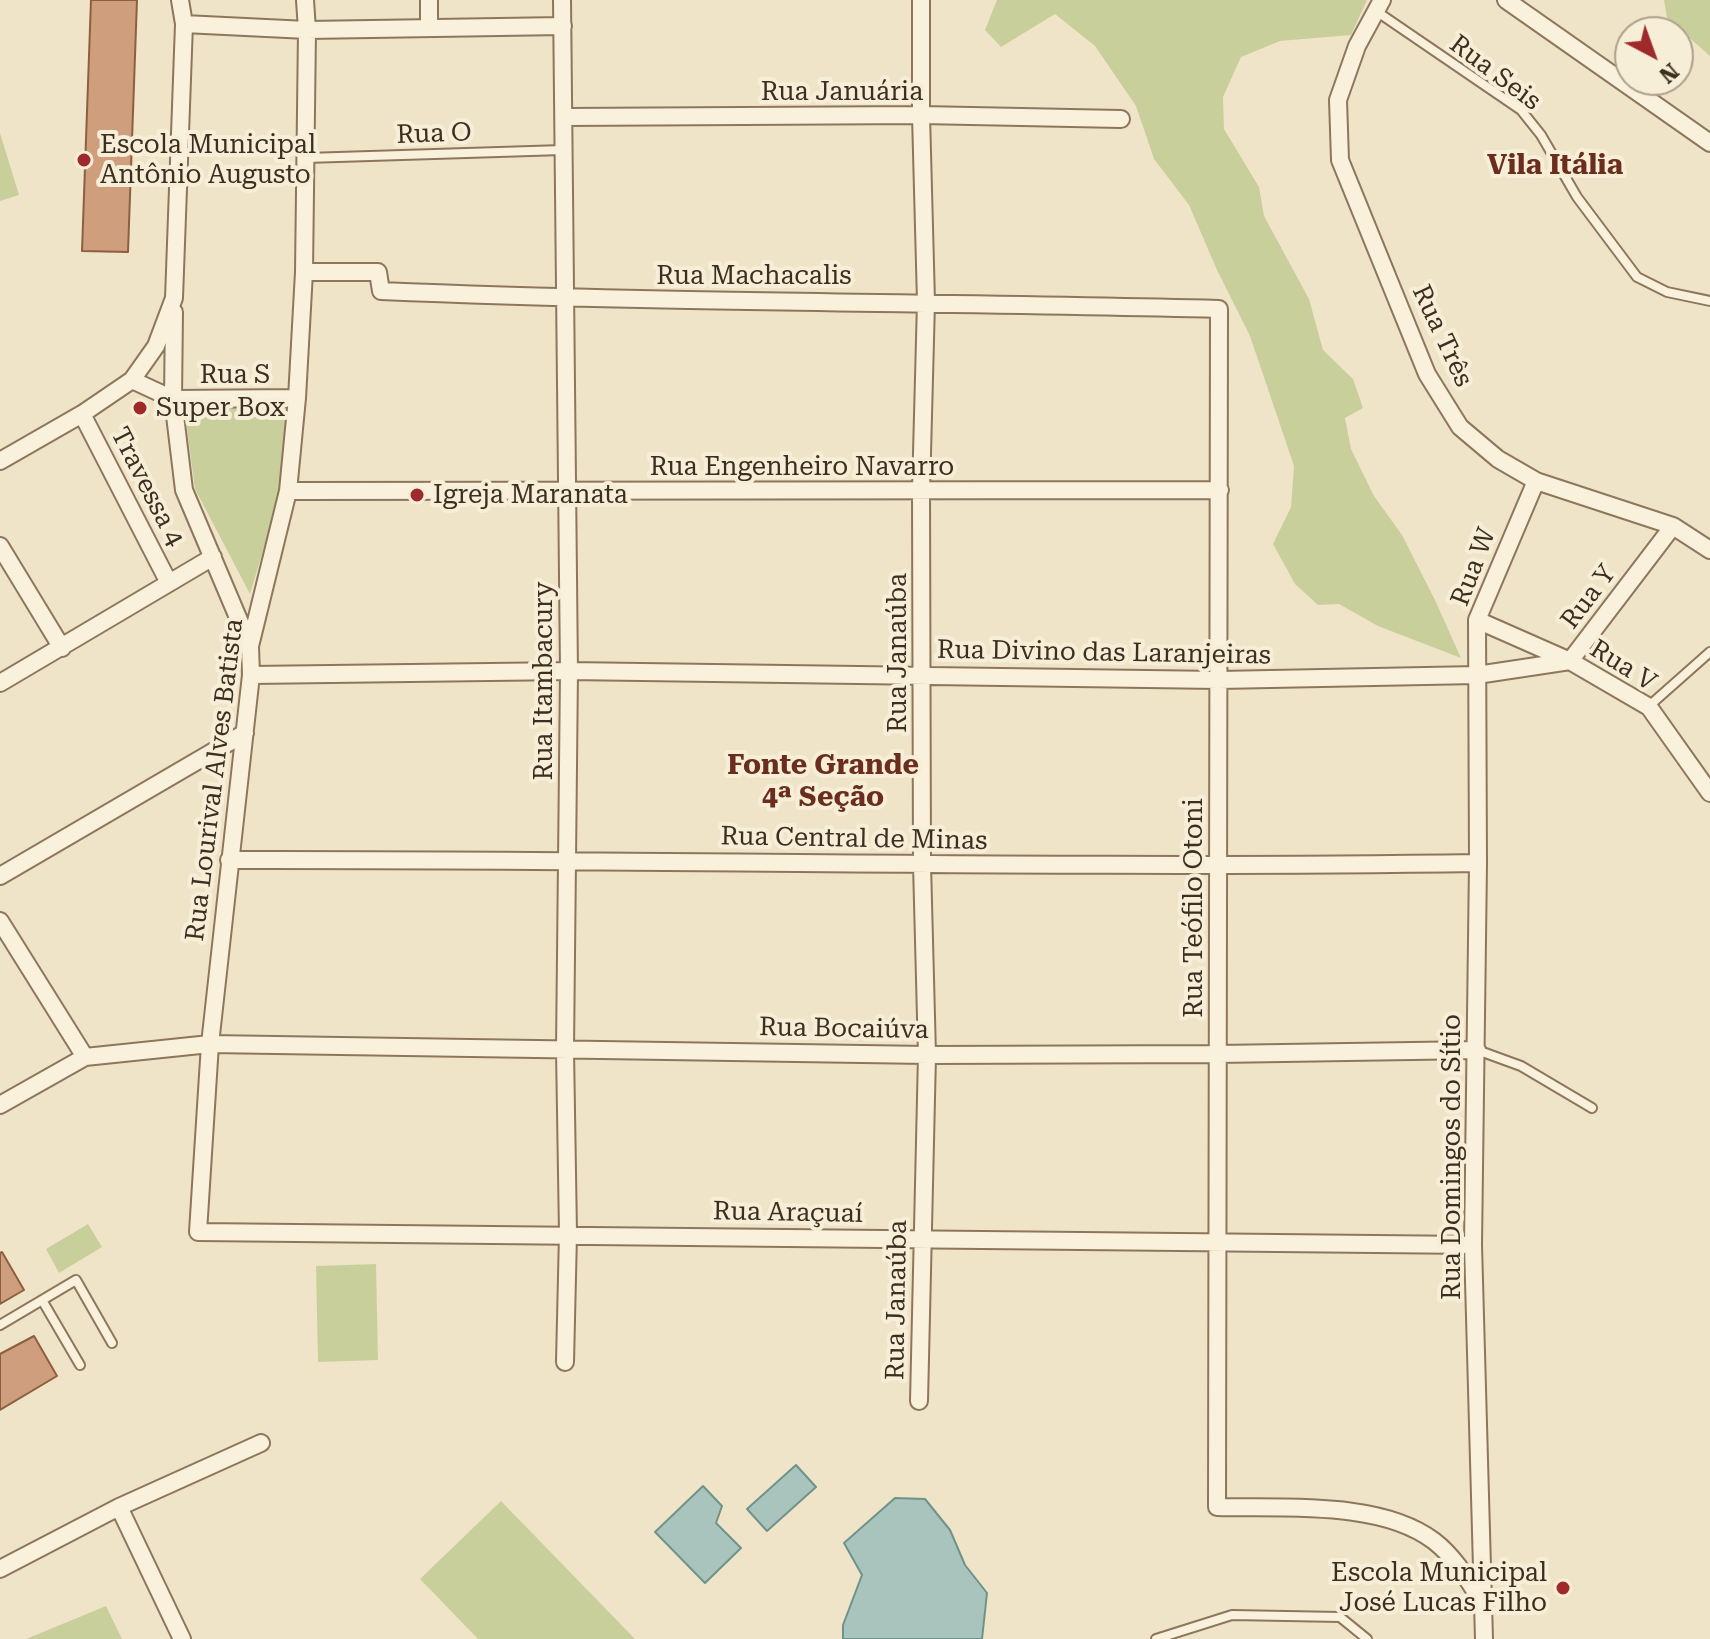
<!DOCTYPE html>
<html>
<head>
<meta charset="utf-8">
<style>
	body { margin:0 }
	#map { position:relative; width:1710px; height:1639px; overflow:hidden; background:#f0e4c8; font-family:"Roboto Serif",serif }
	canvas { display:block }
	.north { position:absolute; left:1614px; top:16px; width:80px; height:80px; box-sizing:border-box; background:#f7eed8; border:2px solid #ada18e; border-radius:50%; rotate:139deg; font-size:22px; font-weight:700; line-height:32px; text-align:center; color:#3d2e20 }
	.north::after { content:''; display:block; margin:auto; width:28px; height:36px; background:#9e2a2b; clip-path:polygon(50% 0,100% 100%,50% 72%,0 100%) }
</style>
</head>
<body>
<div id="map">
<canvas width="1710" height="1639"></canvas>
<div class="north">N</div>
</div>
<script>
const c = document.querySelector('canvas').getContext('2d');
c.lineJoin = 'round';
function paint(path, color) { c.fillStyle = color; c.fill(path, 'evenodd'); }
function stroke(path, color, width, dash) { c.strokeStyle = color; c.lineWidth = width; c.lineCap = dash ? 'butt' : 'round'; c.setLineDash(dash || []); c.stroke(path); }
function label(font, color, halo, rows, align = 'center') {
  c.font = font + ' "Roboto Serif",serif'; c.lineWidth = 8; c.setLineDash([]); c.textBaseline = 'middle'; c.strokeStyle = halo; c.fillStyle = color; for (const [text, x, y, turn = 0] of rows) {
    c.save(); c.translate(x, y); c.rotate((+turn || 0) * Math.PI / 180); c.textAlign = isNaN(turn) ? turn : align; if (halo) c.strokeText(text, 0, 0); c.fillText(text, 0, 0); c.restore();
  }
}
const green = new Path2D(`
	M 997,0 L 1367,0 L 1351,35 L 1280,41 L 1241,57 L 1223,97 L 1224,129 L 1259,187 L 1264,216 L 1309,299 L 1323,350 L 1353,379 L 1363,408 L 1345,418 L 1351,449 L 1374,496 L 1402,535 L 1435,600 L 1461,658 L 1378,626 L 1339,604 L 1318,605 L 1295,584 L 1273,544 L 1291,507 L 1294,466 L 1250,336 L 1217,270 L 1189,205 L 1154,159 L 1136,106 L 1095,46 L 1055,14 L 1001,47 L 985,30 Z
	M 1664,0 L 1710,0 L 1710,56 L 1667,18 Z
	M 0,133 L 19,195 L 0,201 Z
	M 184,406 L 288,410 L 282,487 L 250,594 L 195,489 Z
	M 88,1224 L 102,1247 L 59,1273 L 46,1249 Z
	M 376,1264 L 378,1360 L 318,1362 L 316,1266 Z
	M 501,1501 L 635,1639 L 478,1639 L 420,1579 Z
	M 106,1606 L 122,1639 L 26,1639 Z`);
const water = new Path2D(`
	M 796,1465 L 816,1487 L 767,1531 L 747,1509 Z
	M 703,1486 L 722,1506 L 716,1523 L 741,1548 L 705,1583 L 655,1532 Z
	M 895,1498 L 925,1499 L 950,1530 L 965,1565 L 987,1593 L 982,1639 L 843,1639 L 843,1625 L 862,1575 L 844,1543 Z`);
const building = new Path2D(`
	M 91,0 L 137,0 L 128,252 L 82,251 Z
	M 2,1252 L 24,1290 L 0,1304 L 0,1253 Z
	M 34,1336 L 57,1376 L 0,1410 L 0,1354 Z`);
const lane = new Path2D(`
	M 1376,11 L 1521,110 L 1541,135 L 1577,197 L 1637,277 L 1667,292 L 1710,301
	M 306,158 L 563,150
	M 1649,706 L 1710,652
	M 1477,1050 L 1521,1066 L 1592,1108
	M 42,1300 L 80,1365
	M 0,1325 L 76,1280 L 112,1343
	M 1156,1639 L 1232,1615 L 1340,1617 L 1367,1639`);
const street = new Path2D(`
	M 305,0 L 307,30 L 304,272 L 297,398 L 288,491 L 250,646 L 251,675 L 210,1044 L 198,1232 L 1473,1245
	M 429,0 L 429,28
	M 562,0 L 569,671 L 565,1050 L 568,1234 L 565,1362
	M 1382,0 L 1357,46 L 1338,100 L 1340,160 L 1427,374 L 1460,427 L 1498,459 L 1536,481 L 1673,526 L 1710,550
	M 1506,0 L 1710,143
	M 184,24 L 307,30 L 563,26
	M 564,117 L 921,115 L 1121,119
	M 304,272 L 378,272 L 381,291 C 660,303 940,302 1219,309 L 1217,1507 C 1283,1509 1380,1500 1434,1541 C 1456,1558 1469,1582 1484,1605
	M 174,312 L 173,399 L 184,490 L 250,646
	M 132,380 L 173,399 L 297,398
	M 82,414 L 169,583
	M 0,461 L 82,414 L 132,380 L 156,346 L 174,298 L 184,24 L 180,0
	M 288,491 L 1220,490
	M 0,546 L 62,648
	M 1477,620 L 1570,661 L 1649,707 L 1710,793
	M 251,675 L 569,671 L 1219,680 L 1477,675 L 1570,661 L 1673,526
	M 0,683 L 213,557
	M 229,860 C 646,859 1062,869 1478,863
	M 0,876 L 245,733
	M 0,921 L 85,1057
	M 0,1105 L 85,1057 L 210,1044 L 927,1055 L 1218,1054 L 1477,1050
	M 919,1401 L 927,1055 L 922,864 L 921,491 L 926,302 L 921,115 L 921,0
	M 119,1507 L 182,1639
	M 0,1569 L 119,1507 L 261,1443
	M 1484,1639 L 1473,1245 L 1478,863 L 1477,620 L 1536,481`);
const markers = [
	[84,160,8,"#9e2a2b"],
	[140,408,8,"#9e2a2b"],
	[417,495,8,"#9e2a2b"],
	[1563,1588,8,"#9e2a2b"]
];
const streetNames = [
	["Rua Seis",1495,73,37],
	["Rua Januária",842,92],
	["Rua O",434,134,-2],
	["Rua Machacalis",754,276],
	["Rua Três",1442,336,65],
	["Rua S",235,375],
	["Rua Engenheiro Navarro",802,467],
	["Travessa 4",147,487,63],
	["Rua W",1474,567,-69],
	["Rua Y",1589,597,-53],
	["Rua Janaúba",898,653,-90],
	["Rua Divino das Laranjeiras",1104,653,1],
	["Rua V",1623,666,32],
	["Rua Itambacury",544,681,-90],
	["Rua Lourival Alves Batista",215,780,-83],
	["Rua Central de Minas",854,839,1],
	["Rua Teófilo Otoni",1194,908,-90],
	["Rua Bocaiúva",844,1029,1],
	["Rua Domingos do Sítio",1452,1157,-90],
	["Rua Araçuaí",788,1213,1],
	["Rua Janaúba",897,1300,-89]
];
const poiNames = [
	["Escola Municipal",100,145],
	["Antônio Augusto",100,175],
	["Super Box",156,408],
	["Igreja Maranata",433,495],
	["Escola Municipal",1547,1573,"right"],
	["José Lucas Filho",1547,1603,"right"]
];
const neighbourhoodNames = [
	["Vila Itália",1555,166],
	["Fonte Grande",823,766],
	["4ª Seção",823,798]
];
paint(green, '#c9cf9b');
paint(water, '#a9c4bc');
stroke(water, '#6f938a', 2);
paint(building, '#cf9f7d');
stroke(building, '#8d5f41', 2);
stroke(lane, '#8d765c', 12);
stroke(street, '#8d765c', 20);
stroke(lane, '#faf1dc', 8);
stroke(street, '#faf1dc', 16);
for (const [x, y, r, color] of markers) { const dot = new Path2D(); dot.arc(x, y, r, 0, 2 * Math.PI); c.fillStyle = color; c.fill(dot); stroke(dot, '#f7eed8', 3); }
label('26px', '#3d2e20', '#f7eed8', streetNames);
label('26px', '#3d2e20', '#f7eed8', poiNames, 'left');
label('bold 28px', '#6b2e1e', '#f7eed8', neighbourhoodNames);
</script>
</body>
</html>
